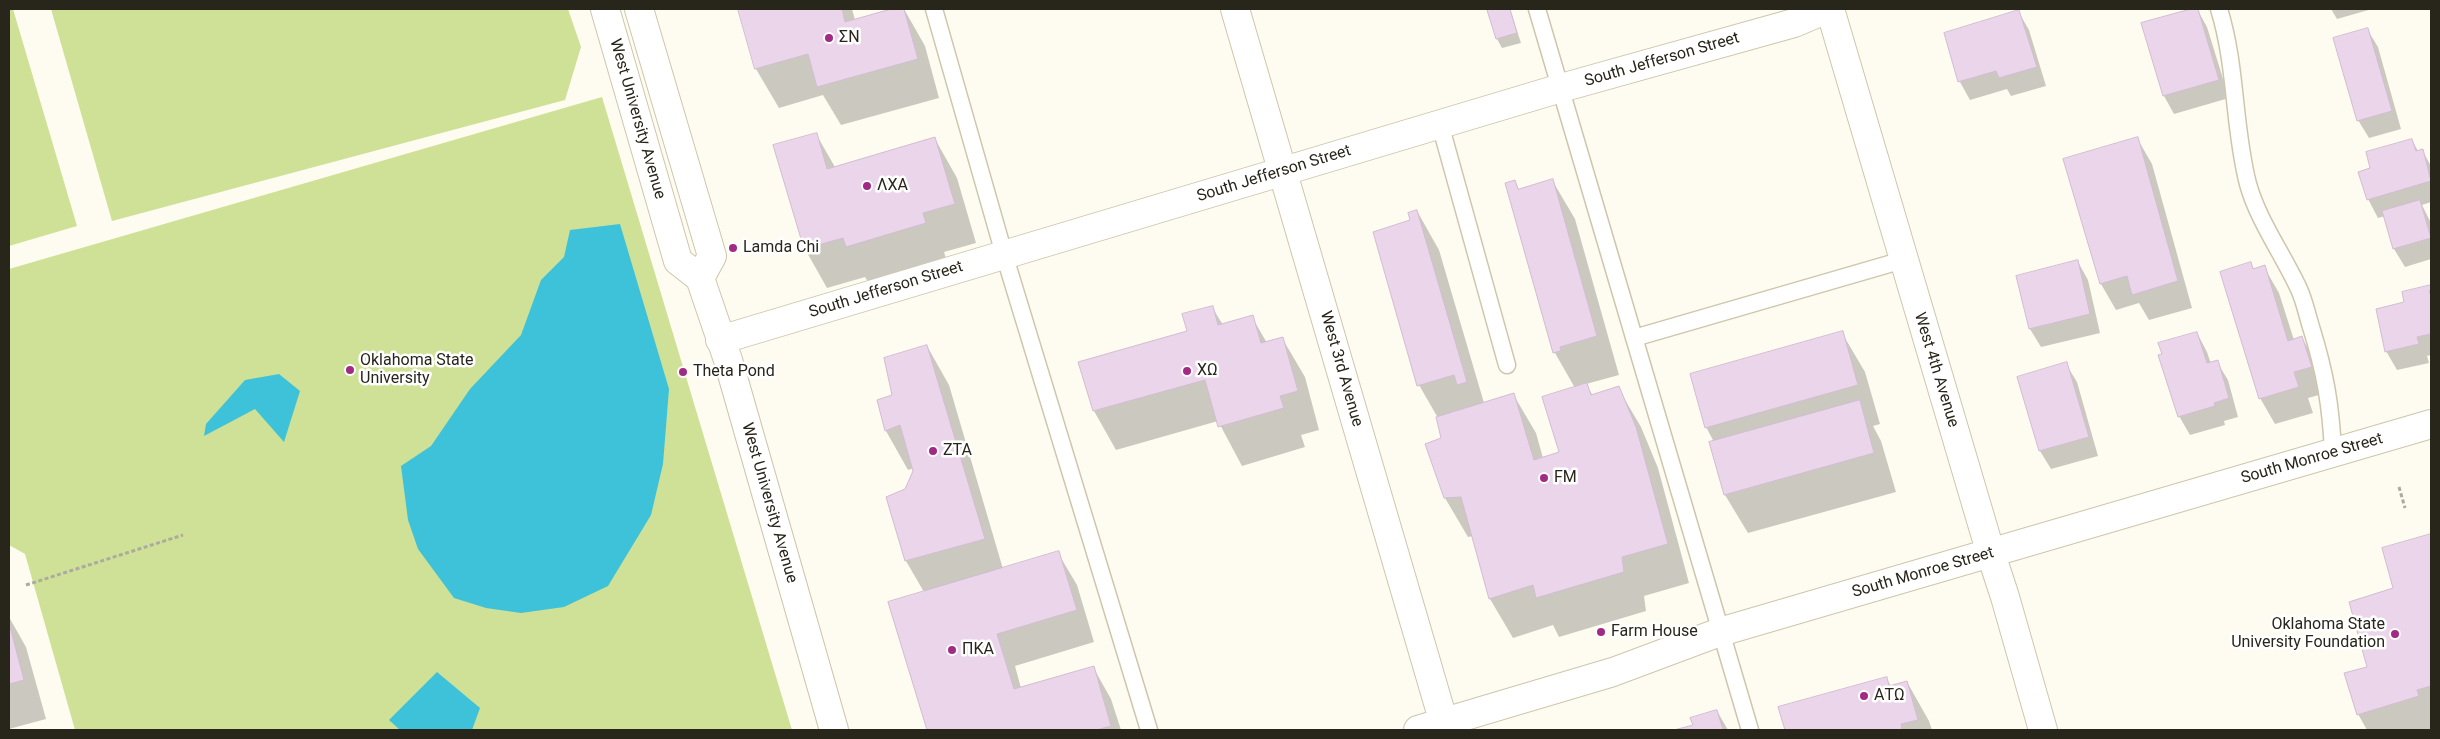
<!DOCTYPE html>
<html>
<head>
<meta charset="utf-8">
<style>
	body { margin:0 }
	#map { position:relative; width:2440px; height:739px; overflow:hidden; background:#fefbf0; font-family:Roboto,sans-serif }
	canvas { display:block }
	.frame { position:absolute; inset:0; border:10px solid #28251b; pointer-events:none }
</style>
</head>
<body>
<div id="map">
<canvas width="2440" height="739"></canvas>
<div class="frame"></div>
</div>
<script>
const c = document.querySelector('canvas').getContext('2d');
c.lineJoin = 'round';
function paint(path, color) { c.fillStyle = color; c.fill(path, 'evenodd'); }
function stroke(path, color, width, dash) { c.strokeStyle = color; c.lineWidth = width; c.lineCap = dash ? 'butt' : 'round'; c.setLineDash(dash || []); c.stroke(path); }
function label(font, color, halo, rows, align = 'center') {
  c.font = font + ' Roboto,sans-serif'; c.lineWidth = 5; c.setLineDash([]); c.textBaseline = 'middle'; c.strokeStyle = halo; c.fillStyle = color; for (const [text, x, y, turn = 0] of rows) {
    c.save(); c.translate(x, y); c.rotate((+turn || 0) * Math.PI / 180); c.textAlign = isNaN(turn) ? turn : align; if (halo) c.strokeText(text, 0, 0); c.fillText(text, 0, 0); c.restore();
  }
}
const green = new Path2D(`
	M 9,9 L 13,9 L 77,226 L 9,246 Z
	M 51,9 L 568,9 L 581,47 L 565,100 L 112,221 Z
	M 602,97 L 792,730 L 75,730 L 25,554 L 9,545 L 9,269 Z`);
const water = new Path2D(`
	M 620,224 L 669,389 L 663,464 L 651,515 L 608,586 L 564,607 L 521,613 L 486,608 L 454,598 L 418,549 L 408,520 L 401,466 L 431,446 L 470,389 L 521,335 L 541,280 L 564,257 L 570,230 Z
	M 279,374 L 300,391 L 284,442 L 255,409 L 204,436 L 206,424 L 245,380 Z
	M 437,672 L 480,708 L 472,730 L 400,730 L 389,720 Z`);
const shadow = new Path2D(`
	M 739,9 L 852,9 L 855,20 L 904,9 L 925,46 L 939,98 L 841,125 L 823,95 L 779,108 L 756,69 Z
	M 1495,9 L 1510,9 L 1521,43 L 1502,48 L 1497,39 L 1489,11 Z
	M 2197,9 L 2207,27 L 2229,98 L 2174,114 L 2164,96 L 2143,24 Z
	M 2331,9 L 2372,9 L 2337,19 Z
	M 2018,11 L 2029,30 L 2046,86 L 2011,96 L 2007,89 L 1970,100 L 1960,82 L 1946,34 Z
	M 2367,29 L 2378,47 L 2401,129 L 2369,138 L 2358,120 Z
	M 816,134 L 835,167 L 935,139 L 957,178 L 976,243 L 944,252 L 947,262 L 870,285 L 865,277 L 827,288 L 805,249 L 775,146 Z
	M 2137,138 L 2152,164 L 2192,308 L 2149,320 L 2139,303 L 2116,310 L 2101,284 Z
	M 2412,140 L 2418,151 L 2422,150 L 2431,166 L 2431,202 L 2422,205 L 2431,223 L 2431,259 L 2405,267 L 2394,249 L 2385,216 L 2378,218 L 2368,199 L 2372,169 Z
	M 1552,180 L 1575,219 L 1619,375 L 1586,384 L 1593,396 L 1618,388 L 1641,427 L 1658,468 L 1689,583 L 1644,596 L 1646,611 L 1559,637 L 1553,625 L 1513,638 L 1490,599 L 1473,536 L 1468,537 L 1445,498 L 1442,439 L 1438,418 L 1419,385 L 1411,221 L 1417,211 L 1439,250 L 1484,403 L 1513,394 L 1536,433 L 1543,458 L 1560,453 L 1575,388 L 1555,353 L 1507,184 L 1515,182 L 1519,190 Z
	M 2078,262 L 2088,280 L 2100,333 L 2041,347 L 2030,329 Z
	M 2251,264 L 2254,270 L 2264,267 L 2279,293 L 2294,340 L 2302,338 L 2317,364 L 2326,393 L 2308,398 L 2313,413 L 2275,424 L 2260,398 Z
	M 2431,286 L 2431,355 L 2427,356 L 2429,363 L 2397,370 L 2386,351 L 2406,303 L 2403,293 Z
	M 1212,307 L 1223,325 L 1252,317 L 1267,343 L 1282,338 L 1305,377 L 1319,430 L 1301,435 L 1305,447 L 1242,466 L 1218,421 L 1116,450 L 1094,411 L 1080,362 L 1189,332 Z
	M 1842,333 L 1865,372 L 1880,424 L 1873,426 L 1881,441 L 1896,492 L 1748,533 L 1725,495 L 1714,442 L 1706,427 Z
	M 2197,333 L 2207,352 L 2211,364 L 2217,362 L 2228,380 L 2238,417 L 2224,421 L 2225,425 L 2190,435 L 2179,416 Z
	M 927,346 L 949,385 L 1003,569 L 1058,553 L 1077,585 L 1094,642 L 1015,666 L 1021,688 L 1093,667 L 1111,699 L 1121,730 L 928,730 L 890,602 L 924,592 L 906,561 L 888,498 L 906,490 L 914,471 L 914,468 L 908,470 L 886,431 L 879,401 L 893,396 Z
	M 2066,364 L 2077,382 L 2098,456 L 2051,469 L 2040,451 L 2019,377 Z
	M 2431,535 L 2431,730 L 2367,730 L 2358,714 L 2369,668 L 2394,589 L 2384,549 Z
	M 9,617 L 26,647 L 46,719 L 9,729 Z
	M 1886,678 L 1891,686 L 1907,682 L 1929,721 L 1932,730 L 1786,730 L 1780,708 Z
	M 1717,711 L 1728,730 L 1678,730 L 1694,726 Z`);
const building = new Path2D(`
	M 738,9 L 842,9 L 845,22 L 891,9 L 904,9 L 918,59 L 817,87 L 808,54 L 755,69 Z
	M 1510,9 L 1517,33 L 1496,39 L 1487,10 Z
	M 2191,9 L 2198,9 L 2219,80 L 2163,96 L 2141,23 Z
	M 2019,10 L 2037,67 L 1999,78 L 1996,71 L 1958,82 L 1944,33 Z
	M 2368,28 L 2392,111 L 2357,121 L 2333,38 Z
	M 817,133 L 827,169 L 935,137 L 955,204 L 923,213 L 926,223 L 846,247 L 843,238 L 804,249 L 773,145 Z
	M 2138,137 L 2178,281 L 2132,295 L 2127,276 L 2100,284 L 2063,159 Z
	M 2412,139 L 2416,151 L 2423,149 L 2431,181 L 2367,200 L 2358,172 L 2370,168 L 2366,152 Z
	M 1553,179 L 1597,336 L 1560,347 L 1561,351 L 1553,353 L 1505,183 L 1515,180 L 1518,189 Z
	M 2420,200 L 2431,238 L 2393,249 L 2382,211 Z
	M 1417,210 L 1467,382 L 1457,385 L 1454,375 L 1417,386 L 1373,232 L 1410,220 L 1408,213 Z
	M 2078,260 L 2090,314 L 2029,329 L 2016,276 Z
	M 2251,262 L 2253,269 L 2265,265 L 2288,341 L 2302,336 L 2312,367 L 2294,372 L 2299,387 L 2259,399 L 2220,272 Z
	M 2431,285 L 2431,290 L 2429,291 L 2431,295 L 2431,334 L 2417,337 L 2419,344 L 2385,352 L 2376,309 L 2404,302 L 2402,292 Z
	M 1213,306 L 1218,325 L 1253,315 L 1261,343 L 1283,337 L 1298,391 L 1280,396 L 1284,408 L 1218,427 L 1205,380 L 1093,411 L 1078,362 L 1187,331 L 1182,314 Z
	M 1843,331 L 1858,385 L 1705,428 L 1690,374 Z
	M 2197,332 L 2207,363 L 2218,360 L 2229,398 L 2214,403 L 2215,406 L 2178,417 L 2158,355 L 2162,354 L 2158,343 Z
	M 927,345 L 985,539 L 905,561 L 886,497 L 905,489 L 913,471 L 900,425 L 885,431 L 877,400 L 892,395 L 884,358 Z
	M 2067,362 L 2089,437 L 2039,451 L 2017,377 Z
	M 1587,383 L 1591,395 L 1619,386 L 1636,427 L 1668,544 L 1622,557 L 1624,572 L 1536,598 L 1533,585 L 1489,599 L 1461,497 L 1444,498 L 1425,444 L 1441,438 L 1436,417 L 1514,393 L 1534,460 L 1559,452 L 1542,397 Z
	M 1860,400 L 1874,453 L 1724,495 L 1709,442 Z
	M 2431,534 L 2431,686 L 2417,690 L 2419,696 L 2357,715 L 2344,673 L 2367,667 L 2349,602 L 2393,588 L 2382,548 Z
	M 1059,551 L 1077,610 L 997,634 L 1014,689 L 1094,666 L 1111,726 L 1096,730 L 927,730 L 888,602 Z
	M 9,623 L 24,680 L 9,684 Z
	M 1887,677 L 1889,686 L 1907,681 L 1918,720 L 1901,724 L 1902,730 L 1785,730 L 1778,707 Z
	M 1717,710 L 1723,730 L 1674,730 L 1693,725 L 1690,718 Z`);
const path = new Path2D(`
	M 2399,487 L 2405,508
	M 26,585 L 183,535`);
const lane = new Path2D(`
	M 934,9 L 1004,254 L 1149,730
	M 1537,9 L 1750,730
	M 2219,9 C 2237,67 2233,126 2248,184 C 2258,220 2282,253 2298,287 C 2304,299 2307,314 2311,327 C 2325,372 2331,405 2333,453
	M 1440,124 L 1507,365
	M 1634,338 L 1903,260`);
const street = new Path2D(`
	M 1235,9 L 1446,730
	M 720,340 L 1561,88 L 1794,23 L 1827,9
	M 1991,554 L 2005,597 L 2043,730`);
const secondary = new Path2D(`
	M 605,9 L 678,261 L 700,278 L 728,360 L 834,730
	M 639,9 L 712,256 L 700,278
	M 1830,9 L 1991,554
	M 1418,730 L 1613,672 L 1720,632 L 2431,424`);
const markers = [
	[829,38,5,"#a02a84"],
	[867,186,5,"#a02a84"],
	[733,248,5,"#a02a84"],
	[350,370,5,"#a02a84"],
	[1187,371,5,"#a02a84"],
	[683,372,5,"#a02a84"],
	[933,451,5,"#a02a84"],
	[1544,478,5,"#a02a84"],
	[1601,632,5,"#a02a84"],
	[2395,634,5,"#a02a84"],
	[952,650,5,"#a02a84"],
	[1864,696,5,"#a02a84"]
];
const poiNames = [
	["ΣN",839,38],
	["ΛXA",877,186],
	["Lamda Chi",743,248],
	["Oklahoma State",360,361],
	["University",360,379],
	["XΩ",1197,371],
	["Theta Pond",693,372],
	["ΖΤΑ",943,451],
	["FM",1554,478],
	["Oklahoma State",2385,625,"right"],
	["University Foundation",2385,643,"right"],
	["Farm House",1611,632],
	["ΠΚΑ",962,650],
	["ΑTΩ",1874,696]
];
const streetNames = [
	["South Jefferson Street",1662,60,-16],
	["West University Avenue",637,119,74],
	["South Jefferson Street",1274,174,-17],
	["South Jefferson Street",886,290,-17],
	["West 3rd Avenue",1341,369,74],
	["West 4th Avenue",1936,370,73],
	["South Monroe Street",2312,459,-16],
	["West University Avenue",769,503,74],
	["South Monroe Street",1923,573,-16]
];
paint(green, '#cfe196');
paint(water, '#3dc2d9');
paint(shadow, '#0003');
paint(building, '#ead5eb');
stroke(building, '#d1bcd1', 1);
stroke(lane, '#cec6ac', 19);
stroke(street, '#cec6ac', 30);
stroke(secondary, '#cec6ac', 30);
stroke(path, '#adaa9f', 3, [4, 2.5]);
stroke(lane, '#fff', 16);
stroke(street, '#fff', 28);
stroke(secondary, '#fff', 28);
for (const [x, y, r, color] of markers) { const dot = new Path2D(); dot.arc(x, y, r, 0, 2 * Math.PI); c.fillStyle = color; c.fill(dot); stroke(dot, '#fff', 2); }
label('16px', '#28251b', '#fff', poiNames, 'left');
label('16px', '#28251b', '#fff', streetNames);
</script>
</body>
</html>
